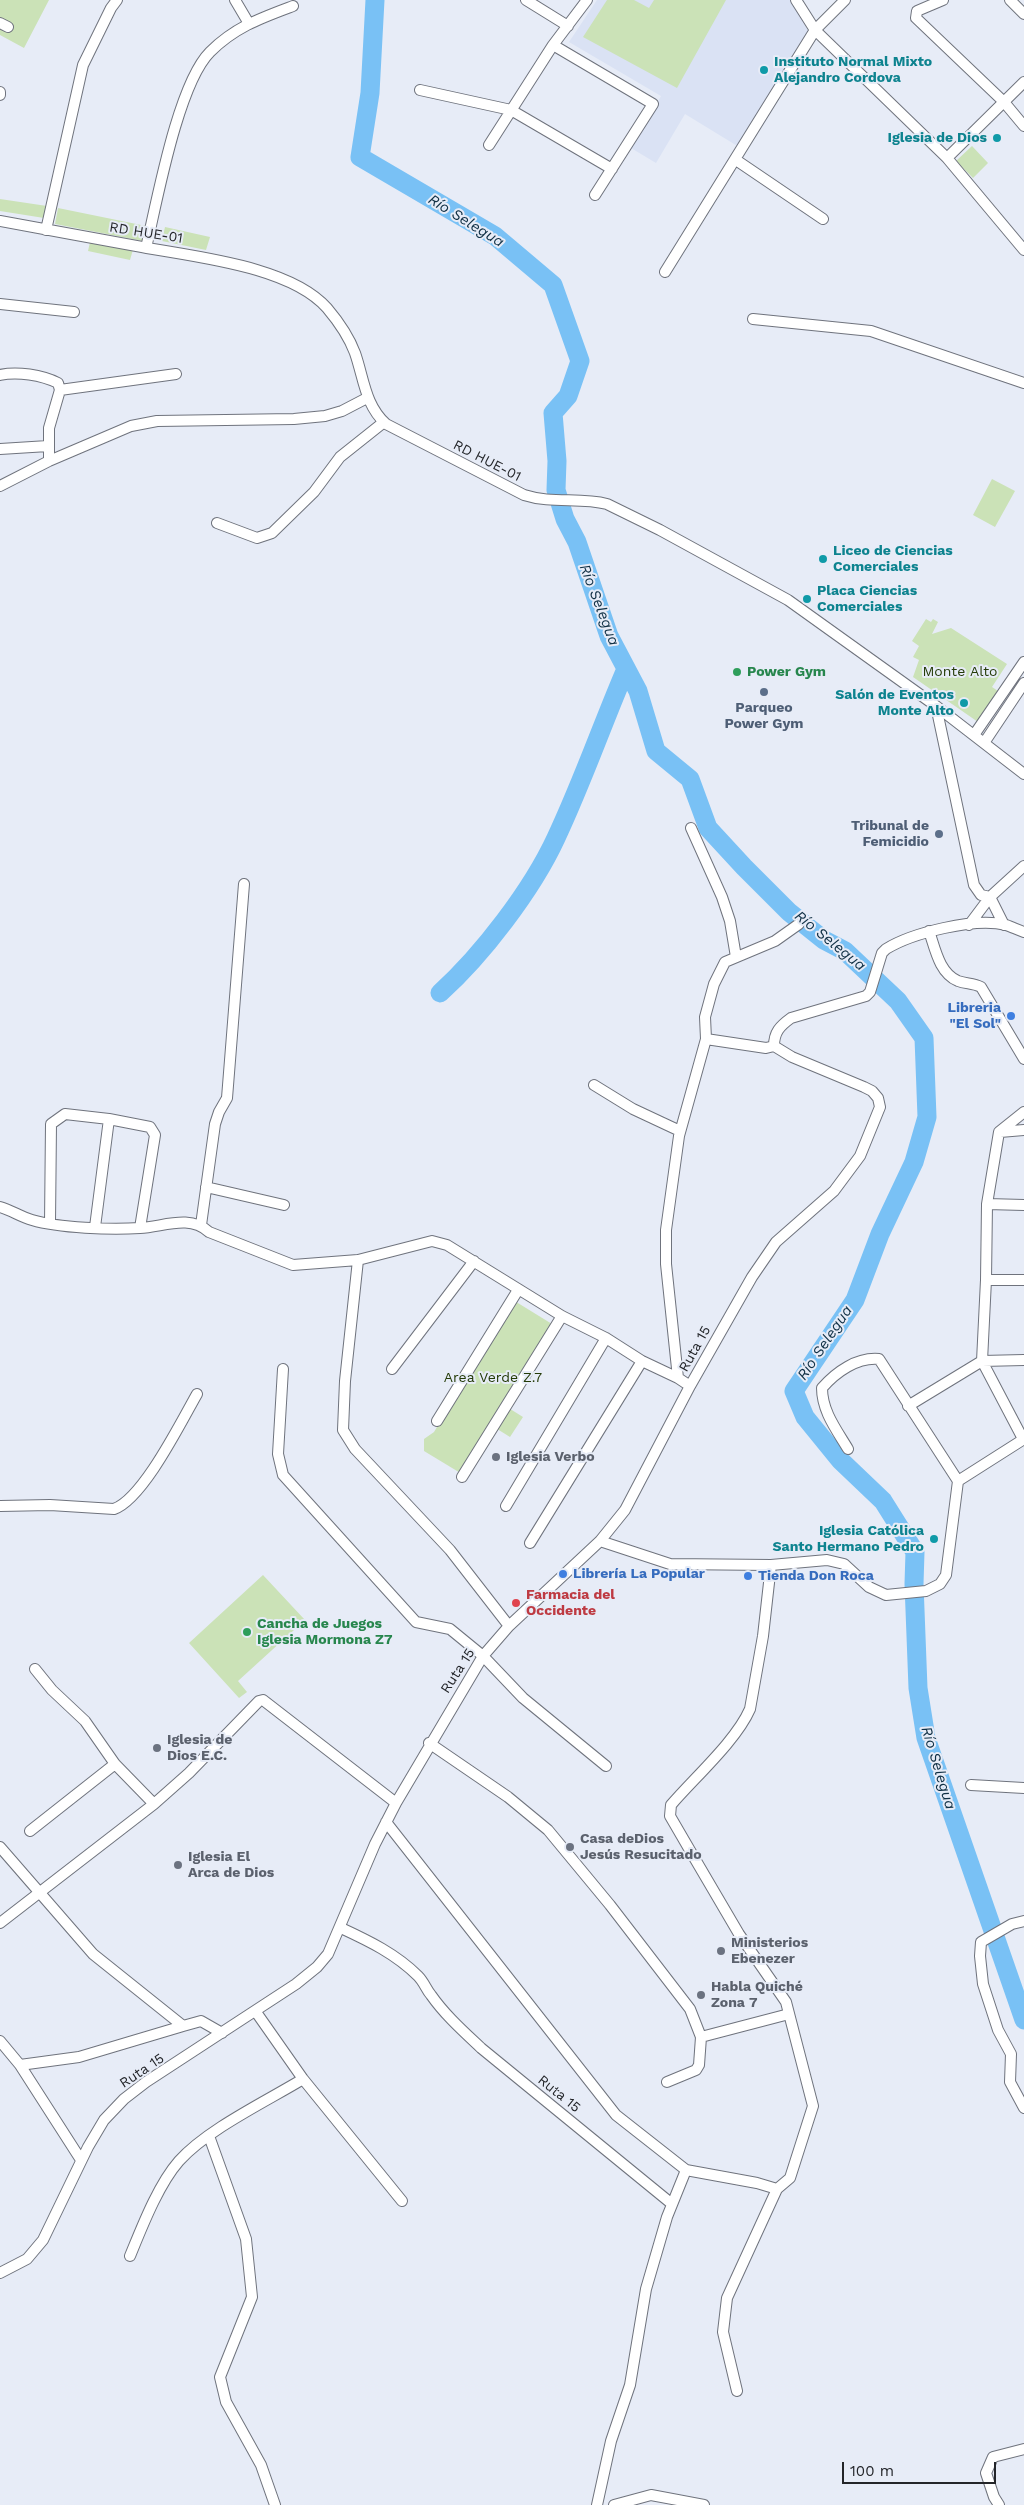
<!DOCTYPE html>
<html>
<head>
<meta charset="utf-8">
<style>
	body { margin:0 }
	#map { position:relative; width:1024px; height:2505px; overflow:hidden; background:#e7ecf7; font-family:"Work Sans",sans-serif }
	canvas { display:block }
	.scale { position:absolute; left:842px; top:2462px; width:154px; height:22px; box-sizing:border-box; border:2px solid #232529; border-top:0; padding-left:6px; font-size:15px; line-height:18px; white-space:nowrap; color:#232529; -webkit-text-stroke:4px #e7ecf7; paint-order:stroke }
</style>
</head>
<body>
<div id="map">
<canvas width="1024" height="2505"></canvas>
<div class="scale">100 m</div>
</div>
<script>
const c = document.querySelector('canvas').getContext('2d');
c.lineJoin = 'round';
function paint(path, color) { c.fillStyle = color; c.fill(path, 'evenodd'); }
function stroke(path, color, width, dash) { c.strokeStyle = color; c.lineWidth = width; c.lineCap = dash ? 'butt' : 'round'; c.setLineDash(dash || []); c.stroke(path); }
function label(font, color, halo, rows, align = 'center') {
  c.font = font + ' "Work Sans",sans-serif'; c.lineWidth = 4; c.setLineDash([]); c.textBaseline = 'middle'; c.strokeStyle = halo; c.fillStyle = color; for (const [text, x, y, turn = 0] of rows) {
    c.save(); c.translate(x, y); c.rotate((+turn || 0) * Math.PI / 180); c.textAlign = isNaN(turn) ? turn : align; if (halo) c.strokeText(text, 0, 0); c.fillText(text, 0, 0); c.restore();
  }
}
const built = new Path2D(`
	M 597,0 L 792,0 L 808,31 L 749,135 L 739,147 L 685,114 L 656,163 L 631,148 L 661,96 L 569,42 Z`);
const green = new Path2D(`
	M 0,0 L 49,0 L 24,48 L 0,35 Z
	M 607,0 L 634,0 L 649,8 L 654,0 L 726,0 L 677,88 L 583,37 Z
	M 972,146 L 988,163 L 973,178 L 956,161 Z
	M 0,199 L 47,206 L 44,218 L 0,211 Z
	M 58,208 L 151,227 L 148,242 L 55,224 Z
	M 165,227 L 210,237 L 206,250 L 162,241 Z
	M 91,238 L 134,246 L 130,260 L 88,251 Z
	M 992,479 L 1015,491 L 995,527 L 973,515 Z
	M 926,619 L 931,622 L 933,619 L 938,622 L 932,634 L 951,628 L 1007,664 L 992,687 L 998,691 L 978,722 L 913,677 L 919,660 L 913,657 L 919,646 L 912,641 Z
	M 513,1300 L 552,1324 L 462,1474 L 424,1451 L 424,1439 L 434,1432 Z
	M 507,1407 L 523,1417 L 510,1437 L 494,1427 Z
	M 263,1575 L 305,1620 L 238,1681 L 247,1692 L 239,1698 L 189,1643 Z`);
const river = new Path2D(`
	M 375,0 L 370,93 L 360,157 L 495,236 L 553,285 L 580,361 L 568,396 L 553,413 L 557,461 L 556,490 L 565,519 L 577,542 L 609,636 L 638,691 L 656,751 L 690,779 L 708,828 L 744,867 L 789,912 L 824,940 L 845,951 L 898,1001 L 924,1038 L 927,1117 L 914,1162 L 880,1234 L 855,1300 L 794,1391 L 805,1417 L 840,1460 L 883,1501 L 915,1552 L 914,1584 L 918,1688 L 926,1738 L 1024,2020
	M 440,993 C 482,955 532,890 556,838 C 582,783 602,725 626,669`);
const minor = new Path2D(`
	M 235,0 L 248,22
	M 526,0 L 568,26
	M 796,0 L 815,30 L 947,158 L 1024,250
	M 943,0 L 917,11 L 916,18 L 1004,102 L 1024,126
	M 1010,0 L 1024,14
	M 0,23 L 8,27
	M 553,45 L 653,104 L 595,195
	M 420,90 L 511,110 L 612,169
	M 0,92 L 0,95
	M 489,145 L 553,45 L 587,0
	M 947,158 L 1024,82
	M 736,160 L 823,219
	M 0,221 C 47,230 95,238 142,247 C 195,257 290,266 327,308 C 338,321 349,337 355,353 C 364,379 365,405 386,424 L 524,495 C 552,504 580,497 607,504 L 660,530 L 788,600 L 936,706 L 1024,774
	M 46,230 L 83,65 L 111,8 L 117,0
	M 146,248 C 157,201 178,84 210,52 C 235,27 261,18 293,6
	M 665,272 L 815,30 L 845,0
	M 0,304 L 74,312
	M 753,319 L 871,331 L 1024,383
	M 0,375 C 17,371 42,375 58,383 L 60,390 L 49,428 L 49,461
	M 60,390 L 176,374
	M 0,449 L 48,446
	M 0,486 L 49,461 L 131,426 L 157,421 L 294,419 L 325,416 L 342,411 L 367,398
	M 217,523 L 257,538 L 272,533 L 314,492 L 340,457 L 384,422
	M 936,706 L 974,885 L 981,895 L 990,897
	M 974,735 L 1024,662
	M 984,743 L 1024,683
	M 691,828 L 722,897 L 730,921 L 736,957
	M 990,897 L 1004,925
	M 969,925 L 990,897 L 1024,866
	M 929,931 C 935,948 939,973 958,981 C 966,984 973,983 981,987 L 1024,1059
	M 706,1039 L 766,1048 L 774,1046
	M 594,1085 L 633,1109 L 680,1131
	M 109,1119 L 150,1127 L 155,1135 L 140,1228
	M 1000,1132 L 1024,1130
	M 206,1187 L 284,1205
	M 987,1204 L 1024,1205
	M 0,1207 C 11,1210 21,1217 32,1220 C 59,1228 111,1230 140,1228 C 163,1227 189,1214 209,1232 L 293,1265 L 358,1260 L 432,1241 L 447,1245 L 562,1316 L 606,1338 L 642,1361 L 678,1378 L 690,1386
	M 50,1223 L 51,1124 L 65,1114 L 109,1119 L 95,1227
	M 201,1225 L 215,1124 L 219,1112 L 227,1098 L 244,884
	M 358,1260 L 345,1381 L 343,1430 L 355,1449 L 450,1550 L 509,1626
	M 986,1280 L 1024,1280
	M 283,1369 L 278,1454 L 283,1475 L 416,1622 L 450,1629 L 483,1656 L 523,1698 L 606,1766
	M 392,1369 L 474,1261
	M 678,1378 L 666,1264 L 666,1230 L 679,1136 L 706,1039 L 705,1017 L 714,984 L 725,962 L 775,941 L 799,924
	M 908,1406 L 982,1361 L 1024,1360
	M 437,1421 L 518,1290
	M 1023,1439 L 982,1361 L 986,1280 L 987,1204 L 999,1132 L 1024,1112
	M 462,1477 L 562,1316
	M 958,1481 L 1024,1439
	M 0,1506 L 50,1505 L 114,1509 C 143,1499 181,1422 197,1394
	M 506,1506 L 606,1338
	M 600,1541 L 670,1564 L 771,1565 L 827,1560 L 844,1564 L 869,1587 L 886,1595 L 926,1591 L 940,1584 L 946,1575 L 958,1481 L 879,1359 C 857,1357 836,1372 822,1388 C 822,1411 836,1429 848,1449
	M 530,1543 L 642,1361
	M 35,1669 L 52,1690 L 85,1721 L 115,1764 L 154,1804
	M 429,1743 L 508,1797 L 548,1830 L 610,1905 L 690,2009 L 701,2037 L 699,2065 L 696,2070 L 667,2082
	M 971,1785 L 1024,1788
	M 386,1822 L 616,2115 L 686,2170 L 757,2183 L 777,2189
	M 30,1831 L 115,1764
	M 0,1847 L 93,1954 L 183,2026 L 201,2021 L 222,2033
	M 1024,1921 L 1012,1924 L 981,1942 L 980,1956 L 983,1984 L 998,2030 L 1011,2054 L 1010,2082 L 1024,2108
	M 0,1923 L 154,1804 L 189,1773 L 259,1701 L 263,1700 L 396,1803
	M 341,1928 C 369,1941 396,1954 418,1976 C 424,1982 426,1989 431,1995 C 445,2015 463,2031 481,2048 L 672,2204
	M 256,2012 L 303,2079 L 402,2201
	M 701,2037 L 789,2014
	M 0,2041 L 20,2065 L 81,2160
	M 20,2065 L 79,2057 L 183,2026
	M 209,2136 L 246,2239 L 252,2297 L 220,2377 L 226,2402 L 261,2465 L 275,2505
	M 130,2256 C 142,2227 158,2185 179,2161 C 208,2129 265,2102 303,2079
	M 0,2273 L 27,2259 L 43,2240 L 88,2147 L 104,2120 L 124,2099 L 146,2082 L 296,1984 L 317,1967 L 328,1954 L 375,1844 L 396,1803 L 483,1656 L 509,1626 L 600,1541 L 625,1510 L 690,1386 L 752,1277 L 776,1242 L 834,1191 L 860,1156 L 880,1107 L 878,1098 L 872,1091 L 864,1087 L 792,1057 L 774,1046 C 774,1032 780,1026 791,1018 L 866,996 L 870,992 L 882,953 L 886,949 C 912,933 975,917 1006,925 C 1012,927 1018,930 1024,932
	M 737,2391 L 723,2332 L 727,2298 L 777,2189 L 790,2178 L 813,2106 L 786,2002 L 739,1934 L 695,1859 L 670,1816 L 671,1805 C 694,1778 736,1741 750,1709 L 763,1636 L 771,1565
	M 597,2505 L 611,2441 L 630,2385 L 646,2289 L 667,2217 L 686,2170
	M 614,2505 L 651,2495 L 704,2505
	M 999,2505 L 994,2497 L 986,2473 L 993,2457 L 1024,2449`);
const markers = [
	[764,70,5,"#0f9aa8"],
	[997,138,5,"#0f9aa8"],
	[823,559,5,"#0f9aa8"],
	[807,599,5,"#0f9aa8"],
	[737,672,5,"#2e9e5b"],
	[764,692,5,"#5c6f8a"],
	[964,703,5,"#0f9aa8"],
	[939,834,5,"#5c6f8a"],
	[1011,1016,5,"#3f7fe0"],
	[496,1457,5,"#6b7280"],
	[934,1539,5,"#0f9aa8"],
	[563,1574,5,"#3f7fe0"],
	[748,1576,5,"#3f7fe0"],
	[516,1603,5,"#e0444e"],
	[247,1632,5,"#2e9e5b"],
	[157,1748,5,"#6b7280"],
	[570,1847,5,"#6b7280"],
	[178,1865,5,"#6b7280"],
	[721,1951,5,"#6b7280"],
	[701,1995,5,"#6b7280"]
];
const cultureNames = [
	["Instituto Normal Mixto",774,62],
	["Alejandro Cordova",774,78],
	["Iglesia de Dios",987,138,"right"],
	["Liceo de Ciencias",833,551],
	["Comerciales",833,567],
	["Placa Ciencias",817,591],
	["Comerciales",817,607],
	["Salón de Eventos",954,695,"right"],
	["Monte Alto",954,711,"right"],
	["Iglesia Católica",924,1531,"right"],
	["Santo Hermano Pedro",924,1547,"right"]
];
const streetNames = [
	["RD HUE-01",146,233,9],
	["RD HUE-01",487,461,27],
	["Ruta 15",695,1349,-61],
	["Ruta 15",458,1671,-57],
	["Ruta 15",142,2071,-34],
	["Ruta 15",559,2094,39]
];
const leisureNames = [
	["Power Gym",747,672],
	["Cancha de Juegos",257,1624],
	["Iglesia Mormona Z7",257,1640]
];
const parkNames = [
	["Monte Alto",960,672],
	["Area Verde Z.7",493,1378]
];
const serviceNames = [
	["Parqueo",764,708],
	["Power Gym",764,724],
	["Tribunal de",929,826,"right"],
	["Femicidio",929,842,"right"]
];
const shopNames = [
	["Libreria",1001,1008,"right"],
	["\"El Sol\"",1001,1024,"right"],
	["Librería La Popular",573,1574],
	["Tienda Don Roca",758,1576]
];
const worshipNames = [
	["Iglesia Verbo",506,1457],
	["Iglesia de",167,1740],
	["Dios E.C.",167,1756],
	["Casa deDios",580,1839],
	["Jesús Resucitado",580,1855],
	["Iglesia El",188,1857],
	["Arca de Dios",188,1873],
	["Ministerios",731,1943],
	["Ebenezer",731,1959],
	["Habla Quiché",711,1987],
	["Zona 7",711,2003]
];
const healthNames = [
	["Farmacia del",526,1595],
	["Occidente",526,1611]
];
const waterNames = [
	["Río Selegua",466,221,32],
	["Río Selegua",599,605,69],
	["Río Selegua",830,941,39],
	["Río Selegua",825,1343,-56],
	["Río Selegua",938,1768,73]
];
paint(built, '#dae2f4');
paint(green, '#cbe2b7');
stroke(river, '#79c1f5', 19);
stroke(minor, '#6f737d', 12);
stroke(minor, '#fff', 10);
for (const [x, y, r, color] of markers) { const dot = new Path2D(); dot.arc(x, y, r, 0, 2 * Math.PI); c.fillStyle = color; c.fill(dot); stroke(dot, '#e7ecf7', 2); }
label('bold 14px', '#0d838f', '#e7ecf7', cultureNames, 'left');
label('14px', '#232529', '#e7ecf7', streetNames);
label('bold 14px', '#27864d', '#e7ecf7', leisureNames, 'left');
label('14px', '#243b07', '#e7ecf7', parkNames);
label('bold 14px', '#4e5e75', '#e7ecf7', serviceNames);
label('bold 14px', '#366cbe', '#e7ecf7', shopNames, 'left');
label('bold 14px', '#5b616d', '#e7ecf7', worshipNames, 'left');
label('bold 14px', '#be3a42', '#e7ecf7', healthNames, 'left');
label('italic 15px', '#103045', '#e7ecf7', waterNames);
</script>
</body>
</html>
